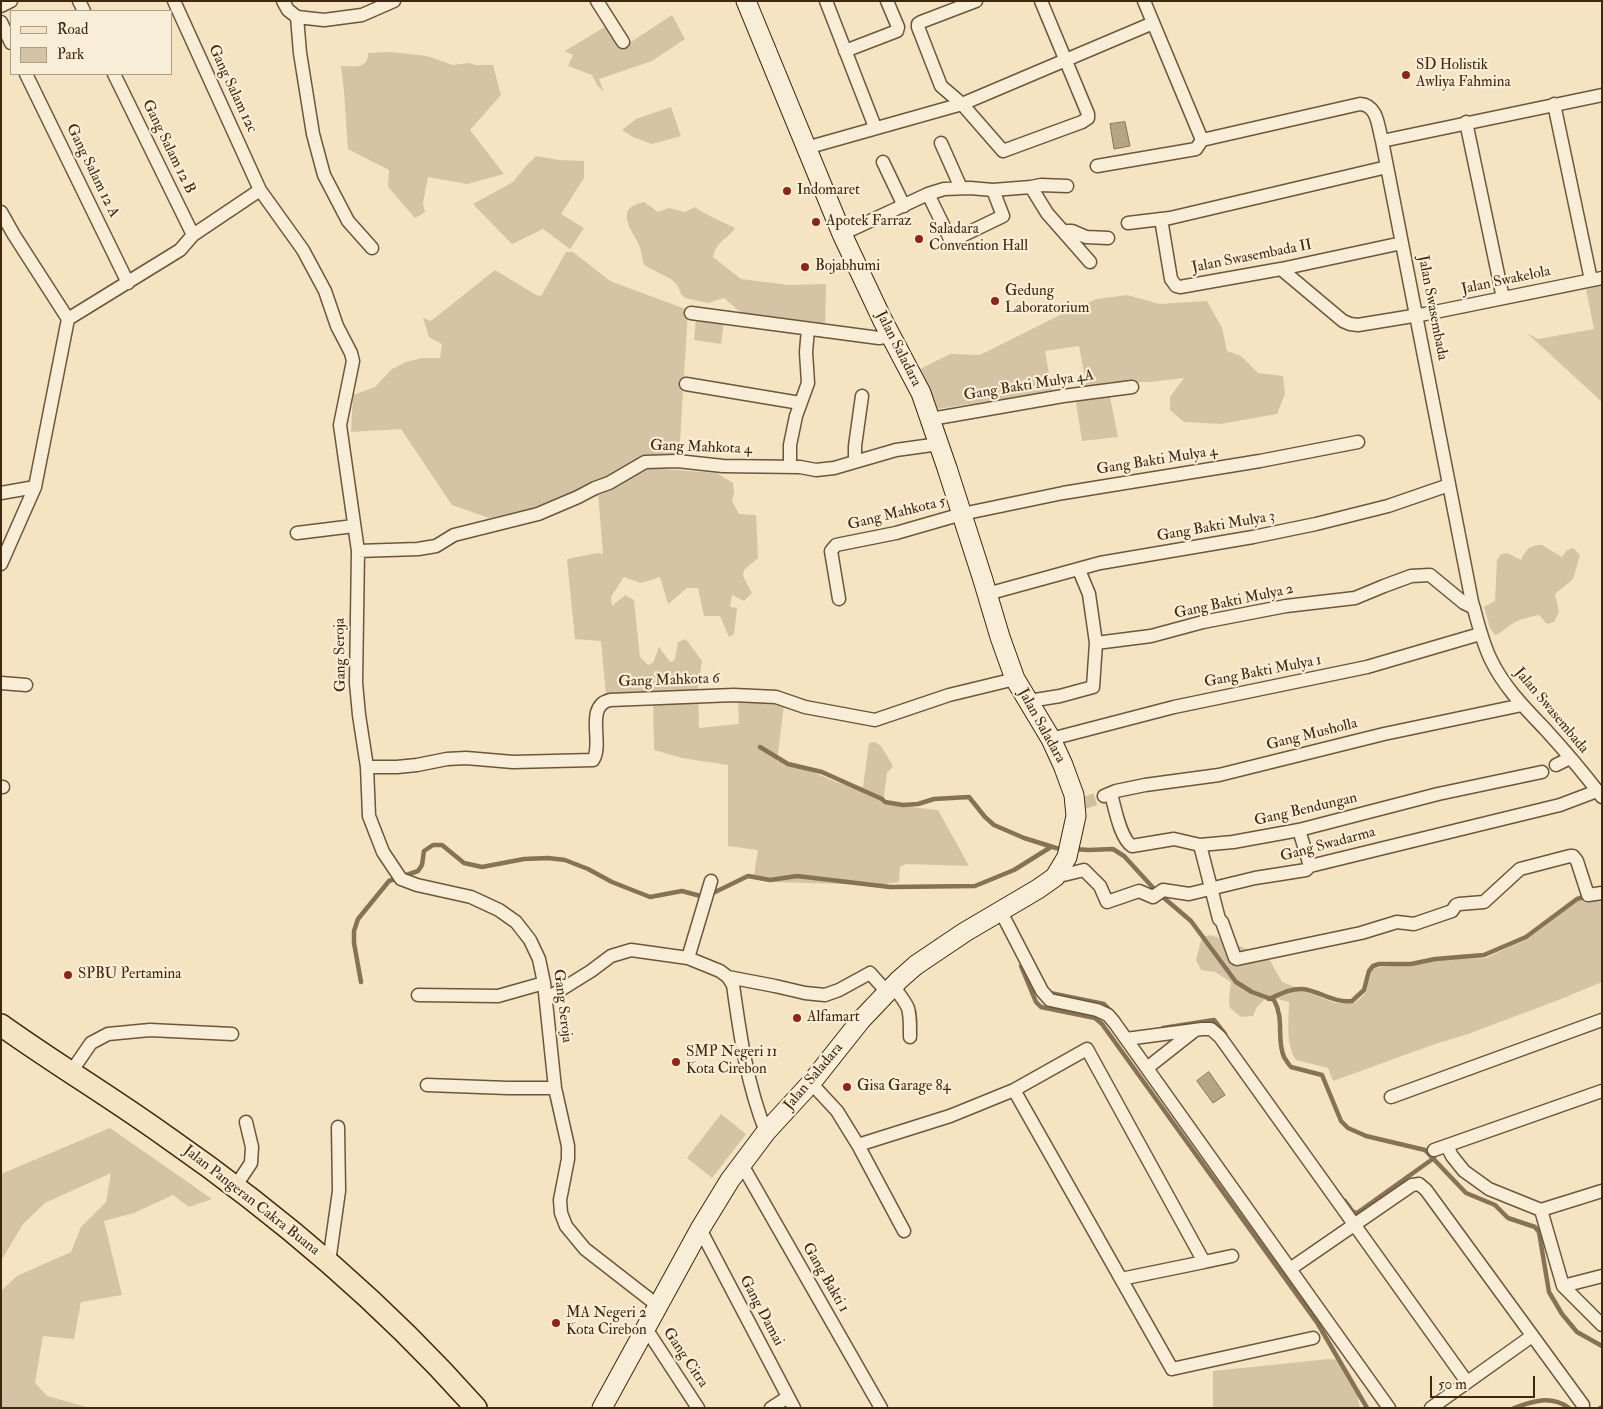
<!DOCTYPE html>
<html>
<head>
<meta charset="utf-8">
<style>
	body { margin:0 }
	#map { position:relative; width:1603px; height:1409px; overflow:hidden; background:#f4e4c1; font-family:"IM FELL Double Pica",serif }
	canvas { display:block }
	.frame { position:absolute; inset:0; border:2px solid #40270e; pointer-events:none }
	.legend { position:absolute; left:10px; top:10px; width:162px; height:65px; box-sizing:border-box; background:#f8edd7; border:1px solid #ae9e87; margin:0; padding:6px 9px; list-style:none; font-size:15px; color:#40270e }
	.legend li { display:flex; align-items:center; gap:10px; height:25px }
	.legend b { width:25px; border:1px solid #ae9e87 }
	.scale { position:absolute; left:1430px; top:1376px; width:105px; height:22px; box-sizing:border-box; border:2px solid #40270e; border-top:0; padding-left:6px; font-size:15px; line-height:18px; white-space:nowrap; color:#40270e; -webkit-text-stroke:4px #f8edd7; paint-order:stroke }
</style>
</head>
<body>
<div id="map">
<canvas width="1603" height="1409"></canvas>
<div class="frame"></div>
<ul class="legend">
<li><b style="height:6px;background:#f4e4c1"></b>Road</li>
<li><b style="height:14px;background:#d5c4a3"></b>Park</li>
</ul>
<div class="scale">50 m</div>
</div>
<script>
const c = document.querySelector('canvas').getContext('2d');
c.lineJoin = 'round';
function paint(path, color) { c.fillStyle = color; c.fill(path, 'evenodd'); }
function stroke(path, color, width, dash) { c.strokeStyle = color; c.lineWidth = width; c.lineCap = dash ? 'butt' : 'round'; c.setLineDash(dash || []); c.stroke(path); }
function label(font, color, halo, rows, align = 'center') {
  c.font = font + ' "IM FELL Double Pica",serif'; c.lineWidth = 4.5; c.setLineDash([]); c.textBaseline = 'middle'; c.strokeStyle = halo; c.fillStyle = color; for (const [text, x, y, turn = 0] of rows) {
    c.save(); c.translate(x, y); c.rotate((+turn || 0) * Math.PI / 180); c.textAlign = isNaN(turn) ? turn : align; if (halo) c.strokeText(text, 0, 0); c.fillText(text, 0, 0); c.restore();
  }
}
const green = new Path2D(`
	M 672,15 L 685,39 L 652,61 L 599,79 L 604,92 L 597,85 L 592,75 L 568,66 L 573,55 L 565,51 L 608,25 L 622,48 Z
	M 390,52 L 427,56 L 453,65 L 468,63 L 476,65 L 493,65 L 501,95 L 470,130 L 504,174 L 467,184 L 428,177 L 423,203 L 425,212 L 415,218 L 388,187 L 389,170 L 348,149 L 344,92 L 341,66 C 354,66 368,70 368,53 Z
	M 671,107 L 681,136 L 652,144 L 633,137 L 622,130 L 636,119 Z
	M 536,156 L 559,160 L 584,161 L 584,178 L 561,214 L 584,228 L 570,249 L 543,229 L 512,244 L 473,204 L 513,182 L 526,166 Z
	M 644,202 L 658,212 L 669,208 L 685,212 L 695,207 C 698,211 727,224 735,228 C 727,240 716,241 713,257 L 741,279 L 789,285 L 826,284 L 825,327 L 746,317 L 724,298 L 708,303 L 685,298 L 681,294 L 678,286 L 671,279 L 644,265 C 642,257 641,248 637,241 C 633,233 621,217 630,208 C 633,205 640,203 644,202 Z
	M 566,252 L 573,252 L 610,281 L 688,310 L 679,458 L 603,482 L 545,506 L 489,518 L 452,505 L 401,429 L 351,432 L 353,395 L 375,387 L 392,369 L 406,362 L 422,358 L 440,358 L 442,344 L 429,337 L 423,318 L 431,321 L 495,270 L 536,295 L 541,296 Z
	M 1602,286 L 1602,402 L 1527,333 L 1538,339 L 1594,329 L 1586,289 Z
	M 1127,295 L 1160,304 L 1207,301 L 1222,328 L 1227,351 L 1241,356 L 1258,373 L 1283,376 L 1285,394 L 1277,414 L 1220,424 L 1184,422 L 1170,410 L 1170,397 L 1184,378 L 1150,382 L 1107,382 L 1118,437 L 1082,441 L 1076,402 L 1086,384 L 1079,346 L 1045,351 L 1052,391 L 938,409 L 920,369 L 950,354 L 980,355 L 1066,312 L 1097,299 Z
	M 696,318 L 724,322 L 721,344 L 694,340 Z
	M 649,468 L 717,473 L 733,483 L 734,494 L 732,501 L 739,514 L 756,515 L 758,558 L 744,570 L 743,576 L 752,593 L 744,601 L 732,595 L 730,607 L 737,608 L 734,634 L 729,637 L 720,616 L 704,616 L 698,588 L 687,588 L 668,604 L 660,577 L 641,583 L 624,577 L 611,597 L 612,606 L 625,595 L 634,600 L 640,657 L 648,665 L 653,663 L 659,647 L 670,662 L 675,660 L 678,642 L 686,639 L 702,661 L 698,686 L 699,728 L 739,724 L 738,700 L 771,700 L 784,705 L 777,761 L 812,772 L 839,783 L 863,787 L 869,743 L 875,742 L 881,746 L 893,766 L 887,773 L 883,804 L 938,810 L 969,866 L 906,864 L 900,867 L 899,882 L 878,885 L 773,882 L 754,875 L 758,850 L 728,846 L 728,765 L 682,758 L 654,750 L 653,695 L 606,695 L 601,641 L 575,639 L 567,559 L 597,553 L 603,554 L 598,494 L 609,490 Z
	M 1537,545 L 1542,545 L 1562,557 L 1567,550 L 1573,548 L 1580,555 L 1573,579 L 1555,594 L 1559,612 L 1554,622 L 1547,624 L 1539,615 C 1530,617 1519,619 1512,624 C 1506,627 1502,633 1495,635 L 1490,628 L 1484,607 L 1495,601 L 1497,560 L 1501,554 L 1507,553 L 1521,560 C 1525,552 1527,547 1537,545 Z
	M 1602,897 L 1602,982 L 1561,999 L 1468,1034 L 1435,1044 L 1333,1081 L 1328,1068 L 1296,1060 C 1285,1044 1289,1020 1289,1002 L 1278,999 L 1271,1001 L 1264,1000 L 1257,1007 L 1253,1016 L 1241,1017 L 1230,1008 L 1229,1000 L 1231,982 L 1215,972 L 1201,970 L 1196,960 L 1202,937 L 1211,935 L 1268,957 L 1282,982 L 1335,1003 L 1354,1003 L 1361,998 L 1366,992 L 1372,970 L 1375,968 L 1448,959 L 1486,958 L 1529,938 L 1577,901 Z
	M 721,1114 L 746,1134 L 712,1178 L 687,1158 Z
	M 110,1128 L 212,1199 L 189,1207 L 173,1195 L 134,1213 L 104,1221 L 122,1295 L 81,1302 L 74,1339 L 43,1336 L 35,1383 L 47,1396 L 90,1408 L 1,1408 L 1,1291 L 17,1276 L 71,1252 L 81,1227 L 106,1202 L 111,1173 L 45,1203 L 23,1224 L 1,1261 L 1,1174 Z
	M 1329,1359 L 1339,1360 L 1356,1390 L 1360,1408 L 1213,1408 L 1213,1371 Z`);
const water = new Path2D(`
	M 1125,122 L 1130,146 L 1114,149 L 1110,124 Z
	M 1209,1072 L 1225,1095 L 1213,1103 L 1197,1081 Z`);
const stream = new Path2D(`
	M 760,747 L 788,764 L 822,772 L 882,799 L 885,802 L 903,805 L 918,804 L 934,799 L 969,797 L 985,817 L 994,825 L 1024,838 L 1056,848 L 1065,849
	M 1073,849 L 1089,850 L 1113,849 L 1124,856 L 1157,892 L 1191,921 L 1236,982 L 1252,992 L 1274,1000 C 1285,1020 1276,1039 1284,1057 C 1286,1060 1288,1064 1291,1067 L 1322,1075 L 1341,1121 L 1348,1128 L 1366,1136 L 1425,1150 L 1466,1193 L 1495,1205 L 1508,1218 L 1535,1227 L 1539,1232 L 1549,1292 L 1562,1314 L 1577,1332 L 1602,1346
	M 711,894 L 748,876 L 770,880 L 797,876 L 890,887 L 975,886 L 1014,870 L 1051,847
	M 1021,966 L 1036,1002 L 1041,1007 L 1095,1018 L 1102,1024 L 1318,1324 L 1367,1408
	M 361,982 L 354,943 L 354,931 L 358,919 L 389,881 L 418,871 L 422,865 L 424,851 L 433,845 L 442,845 L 464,863 L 482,867 L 524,859 L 548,858 L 565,860 L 588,869 L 612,882 L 650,897 L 682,891 L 704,897
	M 1050,993 L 1104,1004 L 1112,1012
	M 1269,999 C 1280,994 1291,988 1303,989 C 1322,992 1333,1003 1352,1001 L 1364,990 L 1369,971 L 1373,966 L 1379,964 L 1411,964 L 1435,959 L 1484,955 L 1526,937 L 1577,899 L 1584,897
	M 1163,1028 L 1214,1020 L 1225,1034
	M 1345,1201 L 1353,1212 L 1357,1213 L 1434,1158
	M 1514,1408 C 1533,1401 1551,1395 1569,1408
	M 1600,1408 L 1602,1407`);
const streetTunnel = new Path2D(`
	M 1084,803 L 1102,797`);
const street = new Path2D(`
	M 79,1 L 84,11
	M 174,1 L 260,190 L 303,250 L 325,291 L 337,326 L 351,353 L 353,361 L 340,425 L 358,551 L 356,683 L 359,715 L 367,767 L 369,816 L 383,852 L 401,879 L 417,885 L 471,897 L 499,910 L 516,922 L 530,940 L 539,959 L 544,983 L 555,1088 L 568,1146 L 568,1159 L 560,1200 L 561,1213 L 566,1226 L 585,1249 L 657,1305
	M 283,1 L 288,10 L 297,17 L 324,20 L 362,15 L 394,1
	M 597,1 L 623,42
	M 826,1 L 875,127
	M 976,1 L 921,22 L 918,24 L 918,27 L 941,86 L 962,104 L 1003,151 L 1082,122 L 1088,118 L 1088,114 L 1041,1
	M 1144,1 L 1202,140 L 1360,104 C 1378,105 1378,127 1382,141 L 1472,602 C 1478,622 1482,642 1491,660 C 1504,687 1525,708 1545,729 C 1565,751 1584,773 1602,797
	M 1,6 L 11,1
	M 297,17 L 300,53 L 313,134 L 324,175 L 348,221 L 372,248
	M 1,22 L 11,43
	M 845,51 L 897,31 L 898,27 L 887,1
	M 26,74 L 128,283
	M 114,74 L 193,235
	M 1554,104 L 1591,280
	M 1466,122 L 1503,298
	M 1382,141 L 1602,95
	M 941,143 L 961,188
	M 806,148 L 962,104 L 1153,23
	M 883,162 L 904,206
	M 1097,166 L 1196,149 L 1202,140
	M 1031,187 L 1041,185 L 1067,186
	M 928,194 L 951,241 L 1003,216 L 993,190
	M 1,212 L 14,235 L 68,319 L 35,487 L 1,564
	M 1161,219 L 1171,279 L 1176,286 L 1180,287 L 1281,269 L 1402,243
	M 1128,223 L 1170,218 L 1387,167
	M 1063,231 L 1072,231 L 1086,237 L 1108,238
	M 842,234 L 928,194 L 944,189 L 970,188 L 993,190 L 1031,187 L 1047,213 L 1090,262
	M 1281,269 L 1343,321 L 1350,324 L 1358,325 L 1425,314 L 1602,278
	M 691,313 L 879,338 L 891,336
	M 68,319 L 180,250 L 193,235 L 260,190
	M 686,384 L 800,403
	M 931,419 L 1063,396 L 1132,387
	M 855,461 L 855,446 L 862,396
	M 790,467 L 790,445 L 796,416 L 808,383 L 806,352 L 808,329
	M 1,493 L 35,487
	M 297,533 L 354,526
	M 358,551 L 418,549 L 436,546 L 454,535 L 538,514 L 578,497 L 595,488 L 609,483 L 645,462 L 677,461 L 723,466 L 800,467 L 816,470 L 834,468 L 896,450 L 939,444
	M 1079,570 L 1089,594 L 1096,643
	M 987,594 L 1100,563 L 1253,537 L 1316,524 L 1388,506 L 1449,485
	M 839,599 L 831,551 L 836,545 L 896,533 L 962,514 L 1063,493 L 1260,461 L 1358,442
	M 1,683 L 26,685
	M 1029,701 L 1060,696 L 1093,687 L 1096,643 L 1151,636 L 1203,622 L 1286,606 L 1355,598 L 1384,586 L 1411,576 L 1430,575 L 1464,603 L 1474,608
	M 1051,739 L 1174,707 L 1367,667 L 1480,634
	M 1556,765 L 1570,758
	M 367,767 L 397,767 L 417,765 L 447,759 L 466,758 L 513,762 L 593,760 C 604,744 584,706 610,700 L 734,695 L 776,697 L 805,707 L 875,720 L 949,695 L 1015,679
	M 1,787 L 3,787
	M 1111,794 C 1115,808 1120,838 1132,846 L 1174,839 L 1200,845 L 1233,842 L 1299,830 L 1438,794 L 1542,772
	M 1104,796 L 1116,791 L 1145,785 L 1219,775 L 1384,734 L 1522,705
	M 1299,830 L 1310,866
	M 1200,845 L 1219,919 L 1222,922 L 1235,958 L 1237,959 L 1361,933 L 1397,922 L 1414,924 L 1452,911 L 1456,905 L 1459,904 L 1484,902 L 1520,869 L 1570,856 L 1573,856 L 1577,861 L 1588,895 L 1602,893
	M 1055,877 L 1084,870 L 1100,886 L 1107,902 L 1139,891 L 1153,897 L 1163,890 L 1189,894 L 1255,878 L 1306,870 L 1310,866 L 1560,805 L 1597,791
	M 1000,910 L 1042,991 L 1050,1000 L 1097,1010 L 1108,1015 L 1114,1022 L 1389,1408
	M 688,958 L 711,881
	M 728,977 L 775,986 L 805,993 L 825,995 L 839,990 L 870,973 L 887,992
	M 893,986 C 911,1009 910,1008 910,1037
	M 418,995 L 498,996 L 544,983
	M 546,999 L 591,971 L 611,956 L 631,950 L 688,958 L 720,971 L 728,977 L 733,985 C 740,1035 747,1085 766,1132
	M 1126,1039 L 1202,1029 L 1211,1029 L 1220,1037 L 1467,1382
	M 1147,1068 L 1194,1031
	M 71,1072 L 91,1043 L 108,1034 L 150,1030 L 232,1034
	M 811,1083 L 837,1111 L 858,1145 L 950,1116 L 1014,1090
	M 427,1085 L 508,1088 L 555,1088
	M 1391,1097 L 1602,1020
	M 858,1145 L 904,1231
	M 1447,1146 L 1452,1156 L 1464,1171 L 1489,1189 L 1541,1210 L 1602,1191
	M 1434,1150 L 1602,1091
	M 741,1163 L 881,1408
	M 235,1187 L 251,1163 L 252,1147 L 246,1122
	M 1541,1210 L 1563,1286 L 1602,1325
	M 700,1229 L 794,1408
	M 329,1262 L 339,1191 L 338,1127
	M 1204,1262 L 1232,1256
	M 1290,1269 L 1412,1185 L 1419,1184 L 1426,1190 L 1583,1405
	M 1121,1279 L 1204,1262 L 1087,1049 L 1014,1090 L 1172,1369 L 1313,1338
	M 1563,1286 L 1602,1276
	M 645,1327 L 698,1408
	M 771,1408 L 788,1397
	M 1431,1408 L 1532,1336`);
const secondary = new Path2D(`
	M 602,1408 L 700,1229 L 730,1180 L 766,1132 L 811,1083 L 861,1020 L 899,980 L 916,965 L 965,932 L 1038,889 L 1055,877 L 1067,857 L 1076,816 L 1074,795 L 1063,765 L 1051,739 L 1015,679 L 1000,637 L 983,580 L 947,468 L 921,393 L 883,321 L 842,234 L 746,1`);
const primary = new Path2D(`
	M 1,1025 C 54,1063 111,1097 164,1135 C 278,1214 384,1304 476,1408`);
const markers = [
	[1406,75,5,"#8f2418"],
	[787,191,5,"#8f2418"],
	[816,222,5,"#8f2418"],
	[919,239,5,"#8f2418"],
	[805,267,5,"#8f2418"],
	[995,301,5,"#8f2418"],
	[68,975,5,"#8f2418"],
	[797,1018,5,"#8f2418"],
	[676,1062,5,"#8f2418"],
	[847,1087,5,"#8f2418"],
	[556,1323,5,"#8f2418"]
];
const poiNames = [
	["SD Holistik",1416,66],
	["Awliya Fahmina",1416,83],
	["Indomaret",797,191],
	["Apotek Farraz",826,222],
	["Saladara",929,230],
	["Convention Hall",929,247],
	["Bojabhumi",815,267],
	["Gedung",1005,292],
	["Laboratorium",1005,309],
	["SPBU Pertamina",78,975],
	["Alfamart",807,1018],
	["SMP Negeri 11",686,1053],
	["Kota Cirebon",686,1070],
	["Gisa Garage 84",857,1087],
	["MA Negeri 2",566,1314],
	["Kota Cirebon",566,1331]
];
const streetNames = [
	["Gang Salam 12c",232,89,65],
	["Gang Salam 12 B",168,147,64],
	["Gang Salam 12 A",92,171,64],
	["Jalan Swasembada II",1252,257,-11],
	["Jalan Swakelola",1506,281,-12],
	["Jalan Swasembada",1432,308,79],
	["Jalan Saladara",898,349,63],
	["Gang Bakti Mulya 4A",1029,386,-9],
	["Gang Mahkota 4",701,448,2],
	["Gang Bakti Mulya 4",1157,461,-9],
	["Gang Mahkota 5",897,514,-14],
	["Gang Bakti Mulya 3",1216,527,-10],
	["Gang Bakti Mulya 2",1234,602,-12],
	["Gang Seroja",341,655,-91],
	["Gang Bakti Mulya 1",1263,672,-11],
	["Gang Mahkota 6",669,681,-2],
	["Jalan Swasembada",1551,711,50],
	["Jalan Saladara",1041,726,61],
	["Gang Musholla",1312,735,-14],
	["Gang Bendungan",1306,810,-13],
	["Gang Swadarma",1328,845,-15],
	["Gang Seroja",562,1006,83],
	["Jalan Saladara",814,1077,-50],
	["Jalan Pangeran Cakra Buana",251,1201,38],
	["Gang Bakti 1",825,1278,60],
	["Gang Damai",761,1311,62],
	["Gang Citra",685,1358,56]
];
paint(green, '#d5c4a3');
paint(water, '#b7a484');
stroke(water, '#877255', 1);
stroke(stream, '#877255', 4.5);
stroke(streetTunnel, '#d0be9d', 12, [12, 6]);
stroke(street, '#6d563b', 15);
stroke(secondary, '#40270e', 21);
stroke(primary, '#40270e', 24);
stroke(street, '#f8edd7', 12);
stroke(secondary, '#f8edd7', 19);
stroke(primary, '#f4e4c1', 21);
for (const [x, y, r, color] of markers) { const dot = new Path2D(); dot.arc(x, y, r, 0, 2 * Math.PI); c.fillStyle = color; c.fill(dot); stroke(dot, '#f8edd7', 2); }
label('15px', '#40270e', '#f8edd7', poiNames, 'left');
label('15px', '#40270e', '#f8edd7', streetNames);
</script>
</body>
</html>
